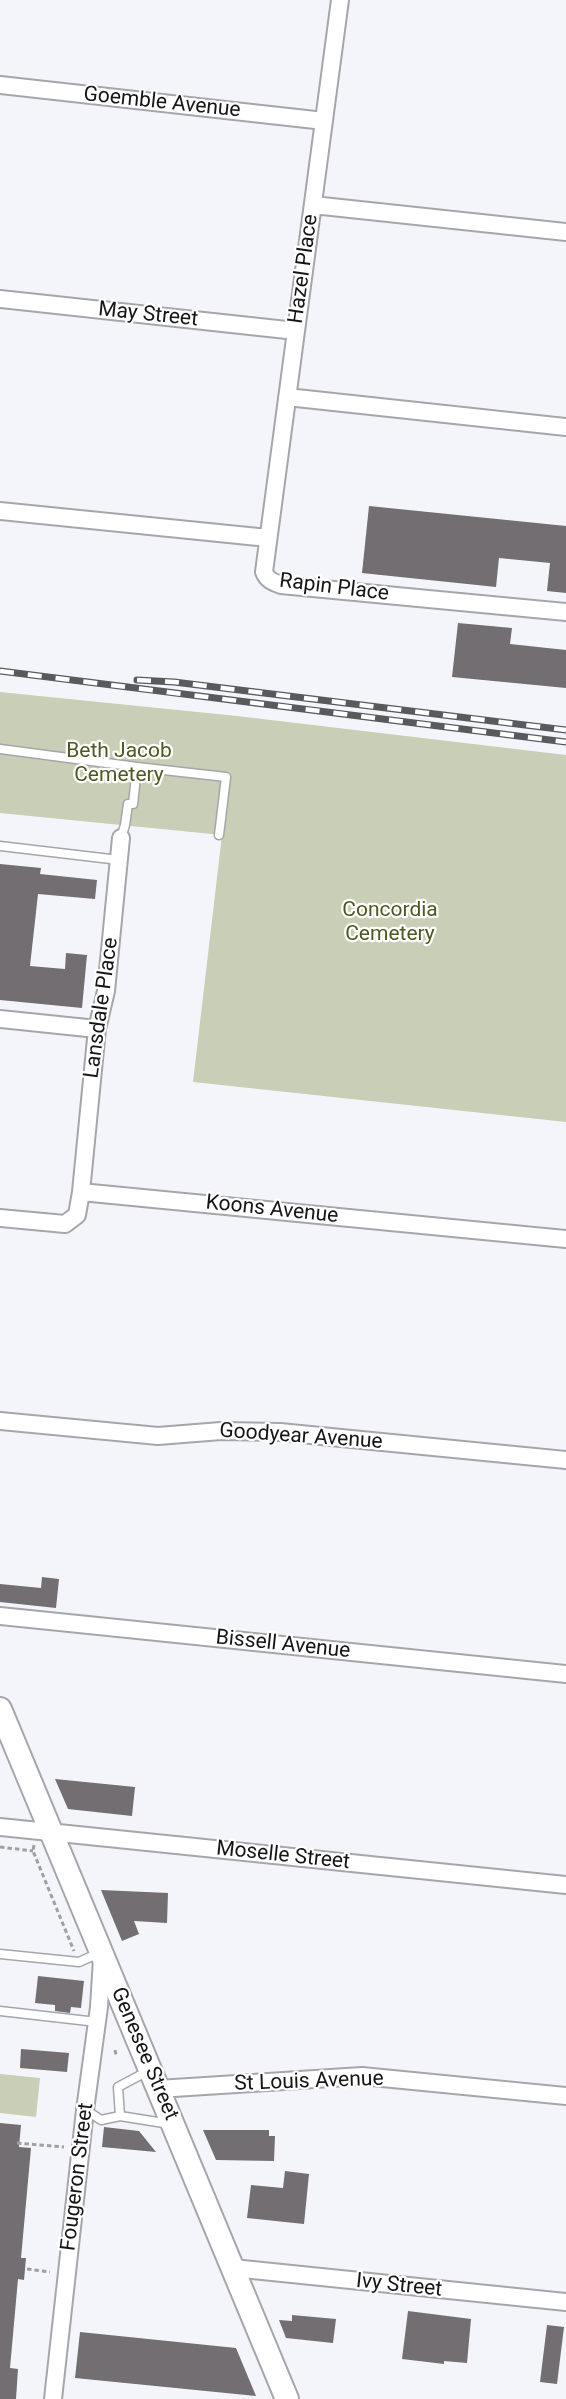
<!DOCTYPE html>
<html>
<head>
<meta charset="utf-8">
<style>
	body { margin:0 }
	canvas { display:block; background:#f4f5fa }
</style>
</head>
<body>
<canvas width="566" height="2399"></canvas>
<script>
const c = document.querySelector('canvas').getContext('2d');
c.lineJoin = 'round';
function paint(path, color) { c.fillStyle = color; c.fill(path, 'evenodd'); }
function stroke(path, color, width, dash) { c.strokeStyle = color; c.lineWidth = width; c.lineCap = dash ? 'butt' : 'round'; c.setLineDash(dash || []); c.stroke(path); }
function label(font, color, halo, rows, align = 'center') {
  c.font = font + ' Roboto,sans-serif'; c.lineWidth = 4.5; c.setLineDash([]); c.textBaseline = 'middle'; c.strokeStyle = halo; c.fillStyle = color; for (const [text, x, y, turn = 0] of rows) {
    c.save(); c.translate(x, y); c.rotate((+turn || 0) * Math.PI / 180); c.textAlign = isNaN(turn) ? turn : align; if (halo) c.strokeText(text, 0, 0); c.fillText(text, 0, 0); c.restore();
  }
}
const green = new Path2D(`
	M 0,692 L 237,716 L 566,755 L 566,1122 L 193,1082 L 222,835 L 0,813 Z
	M 0,2074 L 40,2078 L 36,2117 L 0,2113 Z`);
const building = new Path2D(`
	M 369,506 L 566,526 L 566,593 L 547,591 L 550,563 L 499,558 L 496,587 L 362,573 Z
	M 458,623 L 512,628 L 510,644 L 566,650 L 566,688 L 452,677 Z
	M 0,864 L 41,868 L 40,874 L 97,880 L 95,899 L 38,894 L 30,966 L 65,969 L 66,953 L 87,955 L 82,1008 L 0,1000 Z
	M 42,1577 L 59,1579 L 56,1608 L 0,1602 L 0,1584 L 41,1588 Z
	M 55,1779 L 135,1787 L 132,1816 L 68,1809 Z
	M 101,1890 L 168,1893 L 167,1923 L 134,1921 L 139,1934 L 122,1941 Z
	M 38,1976 L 84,1981 L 81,2008 L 71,2007 L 70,2013 L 55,2011 L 55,2005 L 35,2003 Z
	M 21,2049 L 69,2053 L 67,2072 L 20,2068 Z
	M 0,2123 L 21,2125 L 19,2147 L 31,2148 L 21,2258 L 26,2258 L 24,2280 L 18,2279 L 10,2368 L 18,2369 L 16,2399 L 0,2399 Z
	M 104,2127 L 139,2131 L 156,2152 L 102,2147 Z
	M 203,2130 L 269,2130 L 269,2136 L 275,2136 L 274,2161 L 216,2160 Z
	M 285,2171 L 309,2174 L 304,2224 L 247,2218 L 251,2185 L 283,2188 Z
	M 408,2311 L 471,2319 L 467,2363 L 444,2361 L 444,2364 L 402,2359 Z
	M 292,2315 L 336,2319 L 333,2343 L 286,2338 L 279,2320 L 292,2321 Z
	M 547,2325 L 564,2327 L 557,2384 L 540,2382 Z
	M 80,2332 L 236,2348 L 256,2396 L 75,2378 Z`);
const path = new Path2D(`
	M 34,1845 L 33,1851 L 74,1951
	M 0,1847 L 33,1851
	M 115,2050 L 116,2055
	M 17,2143 L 64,2147
	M 27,2269 L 50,2272`);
const lane = new Path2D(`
	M 0,749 L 137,767 L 133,804 L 128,804 L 125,825 L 121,838
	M 137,767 L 226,777 L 219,835
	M 0,846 L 119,860
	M 0,1954 L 79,1962 L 99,1953
	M 0,2011 L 97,2022
	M 86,2110 L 101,2120 L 120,2116 L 170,2124
	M 120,2116 L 118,2087 L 148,2071`);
const street = new Path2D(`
	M 340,0 L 264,572 C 267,580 273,582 281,585 L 566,612
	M 0,85 L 324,121
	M 313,205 L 566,232
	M 0,299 L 296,331
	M 287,397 L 566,427
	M 0,511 L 268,538
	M 0,1019 L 97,1029
	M 81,1192 L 97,1029 L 106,991 L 121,838
	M 0,1218 L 65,1224 L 77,1215 L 81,1192 L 566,1239
	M 0,1421 L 158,1436 L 221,1431 L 280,1432 L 566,1460
	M 0,1616 L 566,1674
	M 0,1827 L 566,1885
	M 158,2089 L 362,2076 L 566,2096
	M 233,2268 L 566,2302
	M 53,2399 L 85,2110 L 99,2007 L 102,1959`);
const secondary = new Path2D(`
	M 0,1709 L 287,2399`);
const rail = new Path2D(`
	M 0,671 L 566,742
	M 137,680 L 174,682 L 566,730`);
const streetNames = [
	["Goemble Avenue",162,103,6],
	["Hazel Place",304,269,-82],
	["May Street",148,315,6],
	["Rapin Place",334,588,7],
	["Lansdale Place",102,1008,-82],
	["Koons Avenue",272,1210,6],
	["Goodyear Avenue",301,1437,4],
	["Bissell Avenue",283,1645,6],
	["Moselle Street",283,1856,6],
	["Genesee Street",144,2054,67],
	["St Louis Avenue",309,2082,-2],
	["Fougeron Street",78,2177,-83],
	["Ivy Street",399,2286,6]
];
const parkNames = [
	["Beth Jacob",119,752],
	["Cemetery",119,776],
	["Concordia",390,911],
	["Cemetery",390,935]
];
paint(green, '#c9ceb6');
paint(building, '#726e71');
stroke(lane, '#a5a6ab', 11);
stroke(street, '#a5a6ab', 20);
stroke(secondary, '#a5a6ab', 26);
stroke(path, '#9fa0a3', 3, [4.5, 3]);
stroke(lane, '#fff', 8);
stroke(street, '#fff', 16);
stroke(secondary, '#fff', 22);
stroke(rail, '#595a5d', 7);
stroke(rail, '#fff', 4.5, [14]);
label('21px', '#151517', '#fff', streetNames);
label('21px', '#4f5822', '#fff', parkNames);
</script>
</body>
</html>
